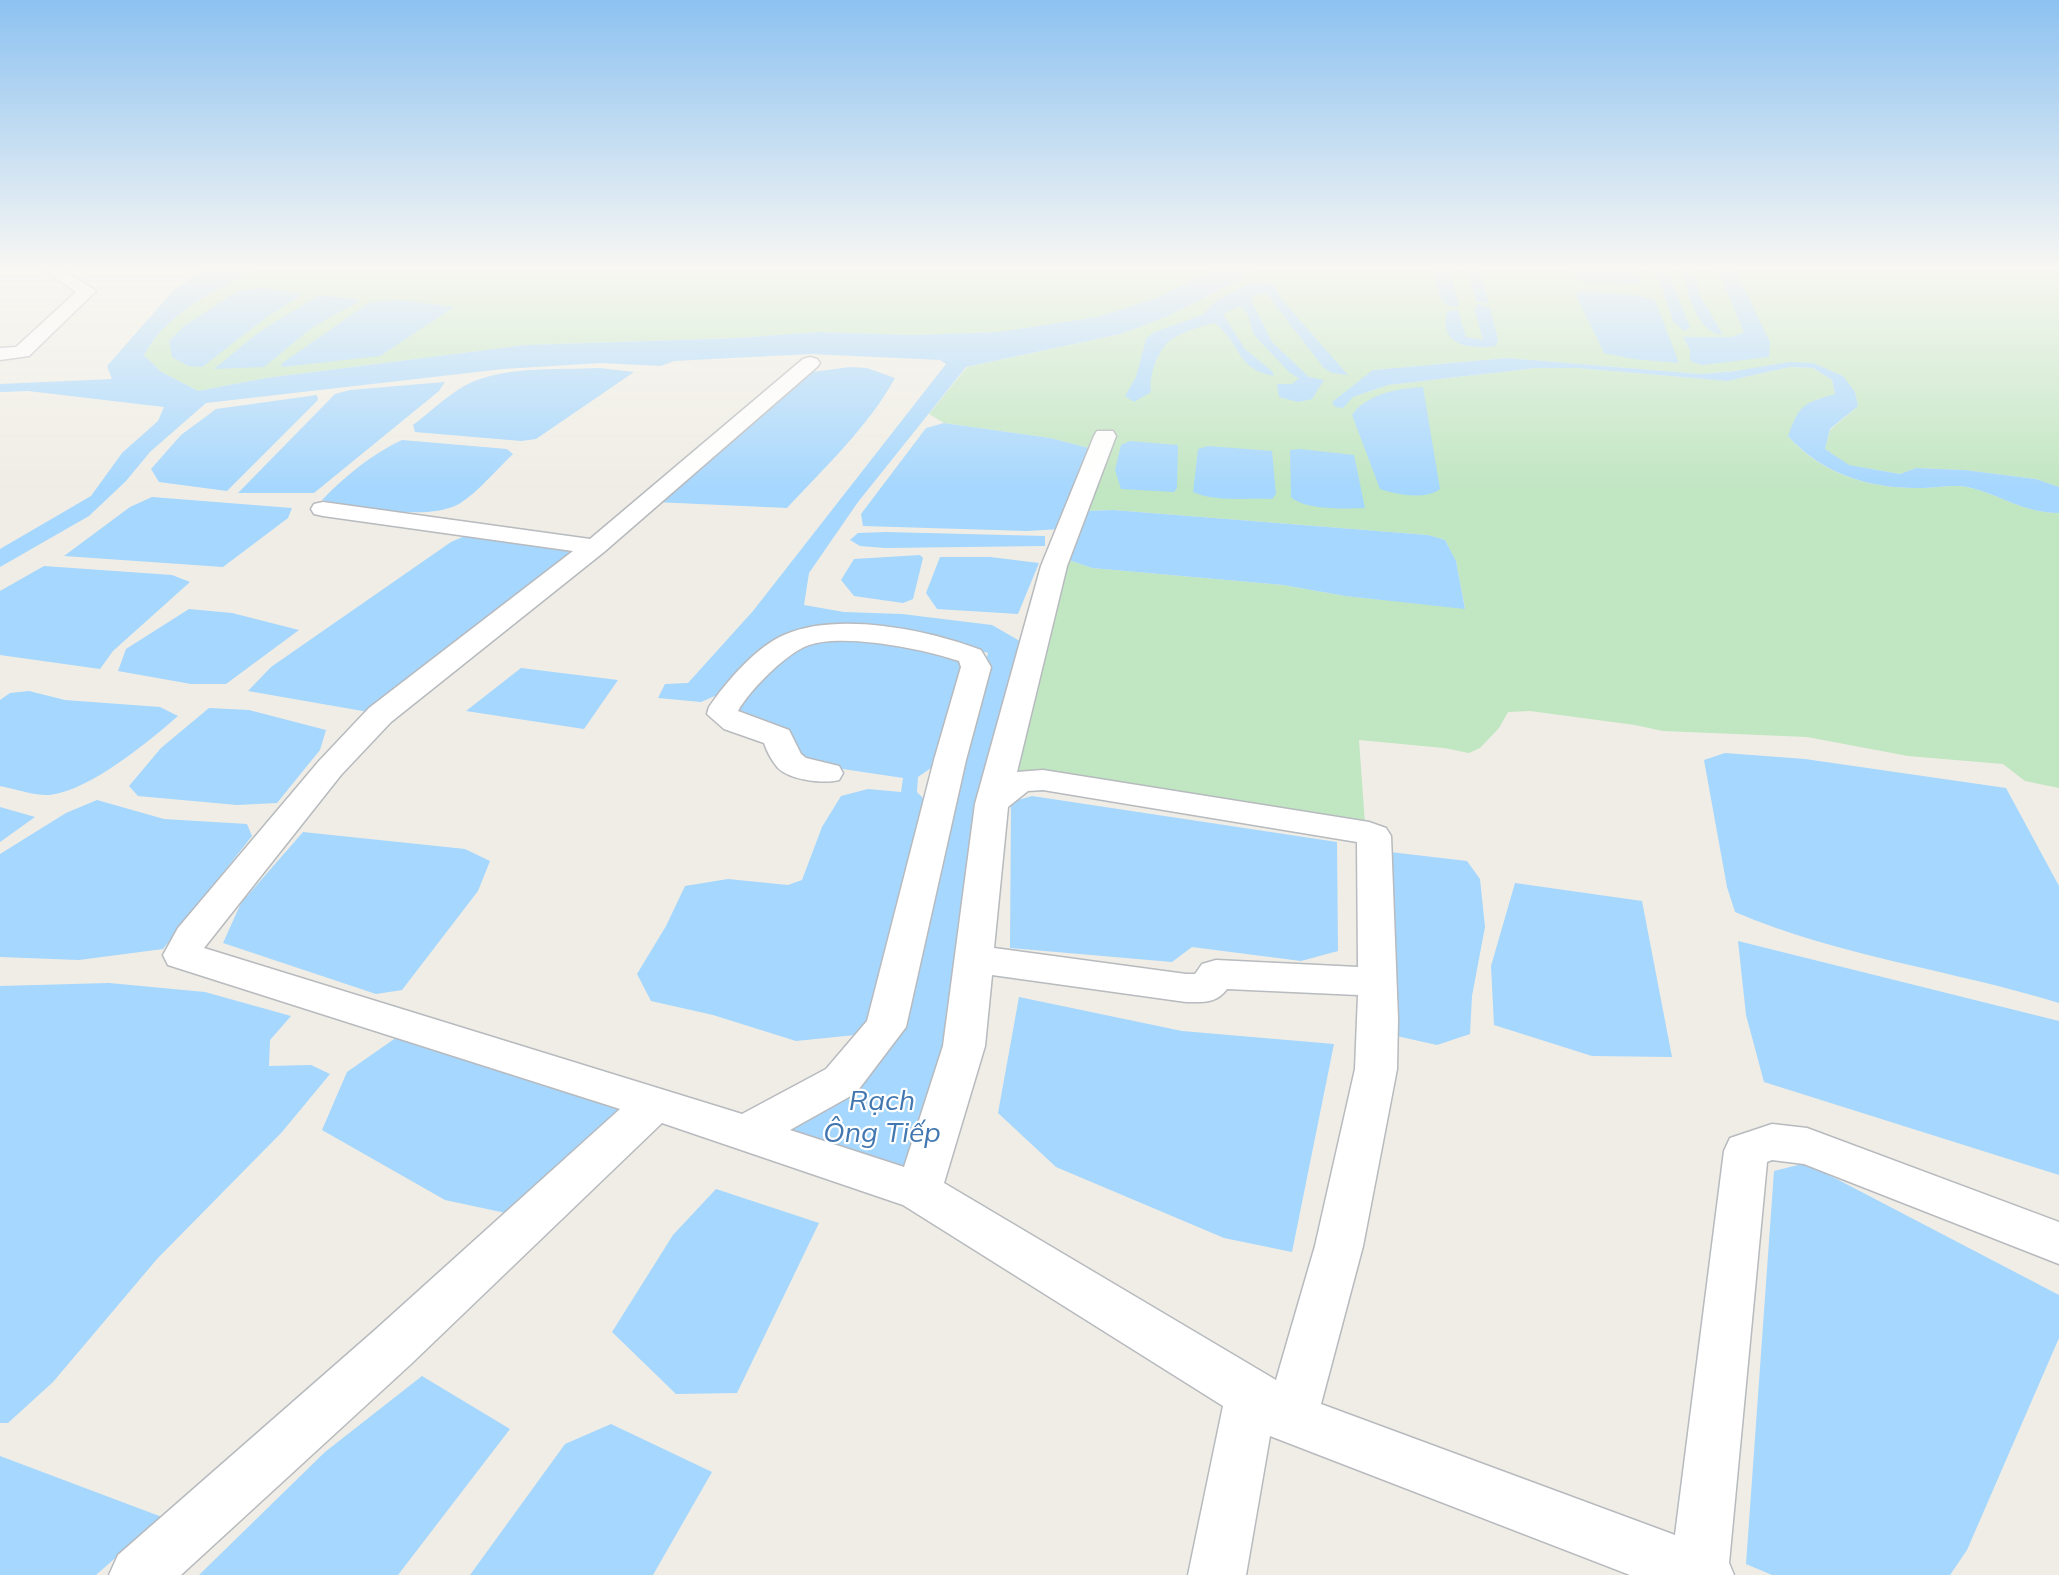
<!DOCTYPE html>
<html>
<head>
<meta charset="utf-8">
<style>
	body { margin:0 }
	canvas { display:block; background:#efede5 }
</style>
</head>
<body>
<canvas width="2059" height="1575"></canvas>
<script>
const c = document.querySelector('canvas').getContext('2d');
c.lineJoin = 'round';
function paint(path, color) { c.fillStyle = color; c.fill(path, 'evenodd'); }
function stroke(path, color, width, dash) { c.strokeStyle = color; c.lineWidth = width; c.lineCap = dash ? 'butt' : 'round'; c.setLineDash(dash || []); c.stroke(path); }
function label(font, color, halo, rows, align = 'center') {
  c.font = font + ' Mulish,sans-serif'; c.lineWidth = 4.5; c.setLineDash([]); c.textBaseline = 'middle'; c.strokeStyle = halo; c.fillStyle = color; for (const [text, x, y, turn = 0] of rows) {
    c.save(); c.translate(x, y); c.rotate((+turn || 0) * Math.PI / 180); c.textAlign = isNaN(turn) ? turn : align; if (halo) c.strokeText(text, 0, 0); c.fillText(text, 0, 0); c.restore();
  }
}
const green = new Path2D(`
	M 251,268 L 1215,268 L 1157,298 L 1098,317 L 998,332 L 913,335 L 818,332 L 737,338 L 525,345 L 266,378 L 198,391 L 160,371 L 144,355 C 168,313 203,298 244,275 Z
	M 1256,268 L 2059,268 L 2059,487 L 2036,479 L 1965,470 L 1916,468 L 1900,474 L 1848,465 L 1825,449 L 1830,430 L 1858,406 L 1855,392 L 1813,363 L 1701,374 L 1507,358 L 1373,370 L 1353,397 L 1388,385 L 1536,368 L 1577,368 L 1727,381 L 1790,367 L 1813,368 L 1832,380 L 1835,395 L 1817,399 L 1788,436 C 1821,474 1870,489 1921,488 C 1935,488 1953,484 1967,487 C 2002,495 2020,512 2059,513 L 2059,788 L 2025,781 L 2003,764 L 1908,756 L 1807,737 L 1663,731 L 1635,725 L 1530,711 L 1508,712 L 1499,728 L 1480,748 L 1469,753 L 1444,748 L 1359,740 L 1365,824 L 1009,780 L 1066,559 L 1092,568 L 1283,585 L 1345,596 L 1465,608 L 1456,561 L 1445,540 L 1428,535 L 1113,510 L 1084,511 L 1093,449 L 1050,438 L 944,423 L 929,414 L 967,367 L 1121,334 L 1166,317 L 1241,279 Z`);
const water = new Path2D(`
	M 207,268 L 251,268 L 244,275 C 203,298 168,313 144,355 L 160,371 L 198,391 L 266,378 L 525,345 L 737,338 L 818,332 L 913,335 L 998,332 L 1098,317 L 1157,298 L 1215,268 L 1256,268 L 1241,279 L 1166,317 L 1121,334 L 966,367 L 858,502 L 809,573 L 804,605 L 844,612 L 902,614 L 992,625 L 1025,644 L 951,1043 L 911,1175 L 777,1131 L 848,1089 L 962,744 L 988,653 L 908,630 L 793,636 L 717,695 L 701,702 L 658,698 L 665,684 L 688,683 L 753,611 L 946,364 L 940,360 L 811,354 L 674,361 L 661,366 L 601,363 L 503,369 L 206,403 L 150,452 L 126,481 L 89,516 L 0,567 L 0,549 L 91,496 L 122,453 L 158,421 L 164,407 L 28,391 L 0,392 L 0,384 L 112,379 L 107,366 L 174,290 Z
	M 1433,268 L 1449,268 L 1459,306 C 1436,311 1438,281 1433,268 Z
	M 1466,268 L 1479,268 L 1489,303 L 1477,302 Z
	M 1572,268 L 1636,268 L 1642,282 L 1637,284 L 1584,282 L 1579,280 Z
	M 1652,268 L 1667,268 L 1690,328 L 1684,331 L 1673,321 L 1660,282 Z
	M 1681,268 L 1694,268 L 1699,294 L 1723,335 C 1696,333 1687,290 1681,268 Z
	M 1717,268 L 1734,268 L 1770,342 L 1769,357 L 1702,365 L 1690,361 L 1690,350 L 1683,337 L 1732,337 L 1744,332 Z
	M 1251,282 L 1265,282 L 1275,286 L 1282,300 L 1348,375 L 1332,373 L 1324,368 L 1266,293 L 1254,295 L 1251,300 L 1272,342 L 1309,377 L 1324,380 L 1312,399 L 1298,402 L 1279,397 L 1277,384 L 1292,384 L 1299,378 L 1290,373 L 1256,337 C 1248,326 1253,315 1240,306 L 1223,314 L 1245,349 L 1272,371 L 1274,376 C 1235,369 1241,343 1215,323 C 1205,324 1174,335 1167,343 C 1156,355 1149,376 1151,392 L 1134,402 L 1125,396 L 1136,377 L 1146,339 L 1152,333 L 1202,315 L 1216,301 Z
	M 263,288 L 303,294 L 267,317 L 202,367 L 188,366 L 172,357 L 169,341 L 184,326 L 238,291 Z
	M 1580,291 L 1635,295 L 1655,300 L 1679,363 L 1633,359 L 1604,353 L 1576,295 Z
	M 319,295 L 361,300 L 313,327 L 264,367 L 214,369 L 259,332 Z
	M 400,300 L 454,307 L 380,356 L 282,367 L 281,364 L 370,302 Z
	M 1477,304 L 1490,307 L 1498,340 L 1496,346 C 1471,350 1438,346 1447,311 L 1458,310 L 1466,337 L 1483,340 L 1475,311 Z
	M 1507,358 L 1701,374 L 1735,371 L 1789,362 L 1813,363 L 1843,376 L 1855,392 L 1858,406 L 1830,429 L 1825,449 L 1849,465 L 1900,474 L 1916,468 L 1965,470 L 2036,479 L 2059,487 L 2059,513 C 2020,512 2002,495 1967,487 C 1953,484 1935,488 1921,488 C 1870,489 1822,474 1788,436 C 1800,404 1802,404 1835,394 L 1832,380 L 1813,368 L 1790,367 L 1727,381 L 1577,368 L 1536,368 L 1388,385 L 1353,397 L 1343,408 L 1335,407 L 1332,402 L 1373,370 Z
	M 850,367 L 867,368 L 895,378 C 868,427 825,467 787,508 L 655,502 L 804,373 Z
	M 600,368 L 634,372 L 536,439 L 521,441 L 415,432 L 413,425 C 431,412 451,391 472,382 C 510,366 559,370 600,368 Z
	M 445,382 L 439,391 L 314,493 L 238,493 L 335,394 L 350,390 Z
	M 1423,387 L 1440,489 C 1426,500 1397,495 1380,489 L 1352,415 C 1366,394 1399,388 1423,387 Z
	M 317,395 L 318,400 L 227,491 L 159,482 L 151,469 L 181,435 L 216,409 Z
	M 944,423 L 1050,438 L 1093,449 L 1061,529 L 1027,531 L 863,526 L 861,514 L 926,428 Z
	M 402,440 L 507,449 L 513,454 C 496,470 478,492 459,504 C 429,521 355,508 322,500 C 345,476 372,454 402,440 Z
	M 1130,441 L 1178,445 L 1177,488 L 1174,492 L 1121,489 L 1115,470 L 1121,445 Z
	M 1208,446 L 1272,451 L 1276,494 L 1272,499 C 1248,498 1215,502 1193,492 L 1198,449 Z
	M 1300,449 L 1354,455 L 1365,508 C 1346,509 1304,510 1291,497 L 1290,450 Z
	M 152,497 L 292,508 L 288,518 L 223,567 L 64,556 L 130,507 Z
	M 1113,510 L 1428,535 L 1445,540 L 1456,561 L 1465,609 L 1345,596 L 1283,585 L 1092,568 L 1066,559 L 1084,511 Z
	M 474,532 L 583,549 L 374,713 L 248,691 L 271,667 L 451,542 Z
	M 886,532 L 1045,536 L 1045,546 L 885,548 L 860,546 L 850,540 L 858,533 Z
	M 920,555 L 923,558 L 913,599 L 903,603 L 854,596 L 841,580 L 854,559 Z
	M 940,557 L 990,557 L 1039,563 L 1018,614 L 937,609 L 926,593 Z
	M 44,566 L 172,575 L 190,582 L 113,651 L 100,669 L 0,655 L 0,591 Z
	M 189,609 L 232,613 L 299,630 L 226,684 L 191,684 L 118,671 L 126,649 Z
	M 816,637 L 887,642 L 973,662 L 939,754 L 931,768 L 918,777 L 917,792 L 925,800 L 878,1015 L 855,1035 L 796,1041 L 713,1015 L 651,1001 L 637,974 L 666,926 L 685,886 L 728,879 L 788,885 L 802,880 L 822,827 L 841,796 L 868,789 L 901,792 L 903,778 L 803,763 L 734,721 L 737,697 L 793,647 Z
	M 521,668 L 618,680 L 584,729 L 466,711 Z
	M 29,691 L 65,700 L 160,707 L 178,716 C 147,743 90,790 50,795 C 35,796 15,789 0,786 L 0,700 L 10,693 Z
	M 209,708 L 249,710 L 326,730 L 320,750 L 277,803 L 237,805 L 138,796 L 129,786 L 161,748 Z
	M 1725,753 L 1805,759 L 2006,788 L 2059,886 L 2059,1003 C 1952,970 1838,956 1735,912 L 1727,887 L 1704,760 Z
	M 1032,796 L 1337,842 L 1338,951 L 1301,961 L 1192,947 L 1172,962 L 1010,948 L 1011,802 Z
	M 97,800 L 164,819 L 247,824 L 252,836 L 163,949 L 79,960 L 0,957 L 0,854 L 66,813 Z
	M 0,807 L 35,817 L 0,842 Z
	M 303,832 L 465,849 L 490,861 L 478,891 L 402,990 L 376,994 L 223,943 L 241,903 Z
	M 1390,852 L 1467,861 L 1480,879 L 1485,927 L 1472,996 L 1470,1034 L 1437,1045 L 1392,1035 Z
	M 1515,883 L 1642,901 L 1672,1057 L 1592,1056 L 1494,1025 L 1491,966 Z
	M 1738,941 L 2059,1021 L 2059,1175 L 1764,1082 L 1746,1015 Z
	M 109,983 L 205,992 L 291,1016 L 270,1040 L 269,1066 L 311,1065 L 330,1074 L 282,1132 L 157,1259 L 53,1382 L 8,1423 L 0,1423 L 0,986 Z
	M 1019,997 L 1182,1031 L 1334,1044 L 1292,1252 L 1224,1238 L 1056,1167 L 998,1113 Z
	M 397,1037 L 622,1111 L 515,1215 L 445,1200 L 322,1130 L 347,1072 Z
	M 1806,1163 L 2059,1295 L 2059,1338 L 1967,1550 L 1950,1575 L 1772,1575 L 1746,1564 L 1774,1171 Z
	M 716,1189 L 819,1223 L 737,1393 L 676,1394 L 612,1332 L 673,1235 Z
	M 422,1376 L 510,1429 L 398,1575 L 199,1575 L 325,1452 Z
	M 611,1424 L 712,1472 L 653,1575 L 470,1575 L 565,1444 Z
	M 0,1456 L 162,1517 L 96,1575 L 0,1575 Z`);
const minor = new Path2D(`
	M 42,268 L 61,268 L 96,291 L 29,356 L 0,360 L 0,348 L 16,347 L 76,292 Z
	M 810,357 L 817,359 L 820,363 L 817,367 L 604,552 L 391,722 L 341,775 L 204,948 L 742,1114 L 826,1069 L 867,1021 L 934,760 L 961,667 L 959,661 C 924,649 838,631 804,647 C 783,657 749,691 738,711 L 789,730 L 801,754 L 806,758 L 839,766 L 843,773 L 839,780 C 823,784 790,780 778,768 C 772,761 767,752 764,743 L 724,729 L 707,714 L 709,707 C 726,682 756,647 784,635 C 838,611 928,630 981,650 L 991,667 L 966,760 L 906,1027 L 856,1093 L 790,1130 L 904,1167 L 943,1046 L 975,804 L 1041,566 L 1094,436 L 1097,431 L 1113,431 L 1116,436 L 1067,566 L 1017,772 L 1043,770 L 1369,822 L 1386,828 L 1391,836 L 1398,1019 L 1397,1069 L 1363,1246 L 1321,1404 L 1675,1535 L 1724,1151 L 1730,1138 L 1772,1124 L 1807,1128 L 2059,1222 L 2059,1264 L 1804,1164 L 1772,1160 L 1767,1162 L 1729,1563 L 1734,1575 L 1630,1575 L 1270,1436 L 1246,1575 L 1188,1575 L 1223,1406 L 903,1205 L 662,1123 L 411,1364 L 181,1575 L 109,1575 L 118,1555 L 375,1330 L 620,1109 L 168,965 L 163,955 L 178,928 L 319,761 L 369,708 L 573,551 L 323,516 L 314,514 L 311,509 L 314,504 L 323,502 L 590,539 L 803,359 ZM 1043,790 L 1357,842 L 1358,967 L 1216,960 L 1202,964 L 1195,974 L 1186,974 L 994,948 L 1008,807 L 1028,791 ZM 992,975 L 1186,1002 C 1203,1002 1216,1004 1227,989 L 1358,995 L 1355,1069 L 1315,1246 L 1276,1380 L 944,1183 L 985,1046 Z`);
const nearWaternames = [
	["Rạch",882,1102],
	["Ông Tiếp",882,1134]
];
paint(green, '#c1e6c2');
paint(water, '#a6d7fe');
stroke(minor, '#b7babe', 3);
paint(minor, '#fff');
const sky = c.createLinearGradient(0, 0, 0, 488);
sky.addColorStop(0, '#8dc2f1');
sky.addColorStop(0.55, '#f8f7f3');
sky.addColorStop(1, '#f8f7f300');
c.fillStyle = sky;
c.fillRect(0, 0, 2059, 488);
label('italic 28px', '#4277b0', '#fff', nearWaternames);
</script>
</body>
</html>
